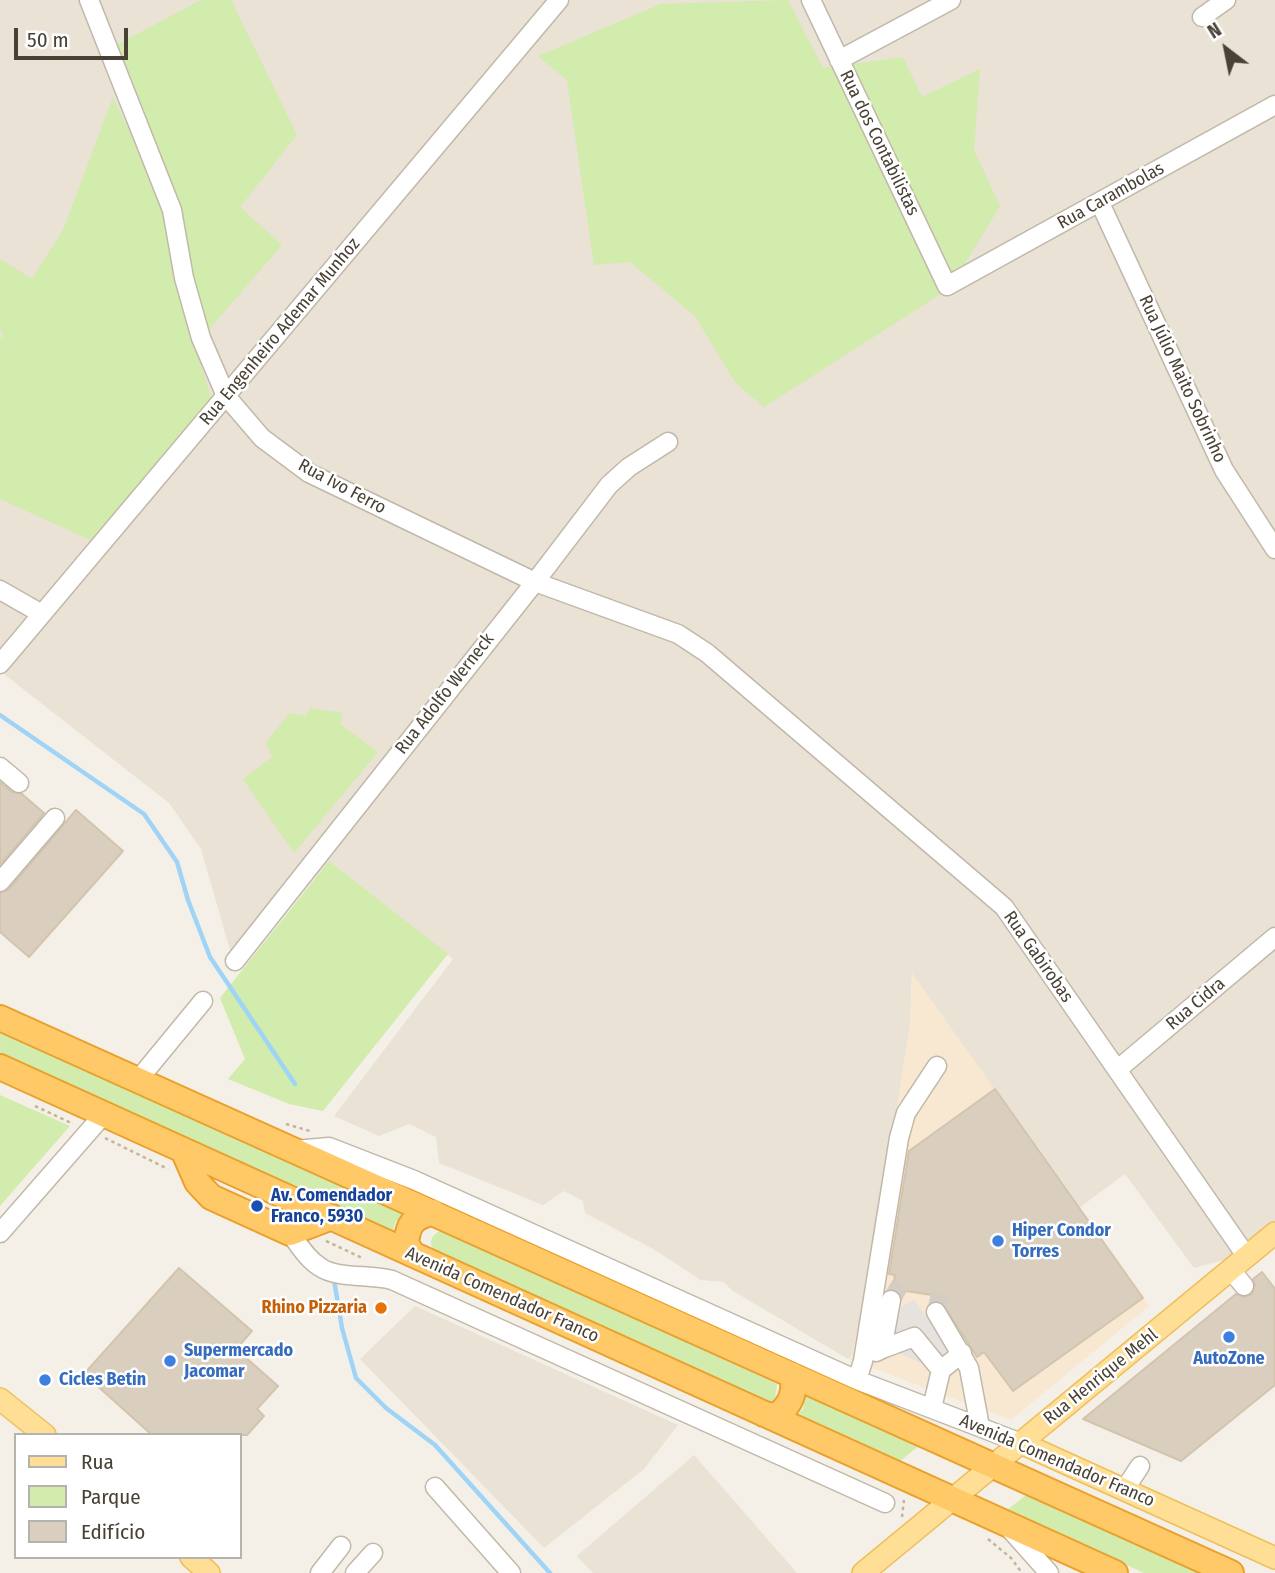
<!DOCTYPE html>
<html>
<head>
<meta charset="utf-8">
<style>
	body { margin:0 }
	#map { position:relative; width:1275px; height:1573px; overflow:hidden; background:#f5f0e7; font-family:"Fira Sans Condensed",sans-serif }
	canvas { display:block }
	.legend { position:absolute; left:14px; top:1433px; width:228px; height:126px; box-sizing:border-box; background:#fff; border:2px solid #b6b3ae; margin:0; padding:9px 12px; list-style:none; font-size:21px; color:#494135 }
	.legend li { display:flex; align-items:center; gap:14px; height:35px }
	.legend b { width:35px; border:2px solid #b6b3ae }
	.north { position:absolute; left:1191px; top:14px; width:70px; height:70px; -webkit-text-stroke:5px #fff; paint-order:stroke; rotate:328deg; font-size:19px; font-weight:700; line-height:28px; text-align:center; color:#494135 }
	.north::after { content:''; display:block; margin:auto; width:24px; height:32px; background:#494135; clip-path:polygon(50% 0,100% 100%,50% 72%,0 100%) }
	.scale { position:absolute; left:14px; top:28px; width:114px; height:32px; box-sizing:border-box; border:4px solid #494135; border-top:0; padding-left:9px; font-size:21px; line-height:24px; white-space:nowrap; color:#494135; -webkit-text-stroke:5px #fff; paint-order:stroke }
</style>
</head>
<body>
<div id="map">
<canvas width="1275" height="1573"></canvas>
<ul class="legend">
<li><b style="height:9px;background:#ffdf96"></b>Rua</li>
<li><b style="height:19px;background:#d1ecac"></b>Parque</li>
<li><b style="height:19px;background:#dacfbe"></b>Edifício</li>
</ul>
<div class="north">N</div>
<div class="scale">50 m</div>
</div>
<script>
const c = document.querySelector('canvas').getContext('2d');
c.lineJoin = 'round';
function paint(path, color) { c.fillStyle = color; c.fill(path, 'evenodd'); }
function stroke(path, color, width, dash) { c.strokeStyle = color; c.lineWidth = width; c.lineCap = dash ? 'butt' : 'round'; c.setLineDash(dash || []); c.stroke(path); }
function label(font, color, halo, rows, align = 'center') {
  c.font = font + ' "Fira Sans Condensed",sans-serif'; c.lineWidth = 5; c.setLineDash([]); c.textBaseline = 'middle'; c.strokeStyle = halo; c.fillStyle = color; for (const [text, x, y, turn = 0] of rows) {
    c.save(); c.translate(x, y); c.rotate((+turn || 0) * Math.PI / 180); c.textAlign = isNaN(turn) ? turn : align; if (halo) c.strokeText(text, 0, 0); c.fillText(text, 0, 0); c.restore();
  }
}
const residential = new Path2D(`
	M 0,0 L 1275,0 L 1275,1246 L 1194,1268 L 1125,1174 L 1079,1208 L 912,974 L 910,1024 L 877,1238 L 852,1356 L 848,1359 L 733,1291 L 723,1282 L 701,1280 L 653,1249 L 585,1213 L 583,1201 L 564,1191 L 543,1205 L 439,1163 L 436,1137 L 409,1124 L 379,1136 L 334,1116 L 453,959 L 329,861 L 236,971 L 201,849 L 169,803 L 0,671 Z
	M 415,1306 L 477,1334 L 678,1425 L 644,1469 L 544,1548 L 360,1359 Z
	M 694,1455 L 797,1573 L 593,1573 L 577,1556 Z`);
const commercial = new Path2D(`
	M 912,973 L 1149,1306 L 1011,1420 L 848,1359 L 852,1355 L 877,1238 L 910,1024 Z`);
const green = new Path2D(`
	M 201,0 L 231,0 L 297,135 L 240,207 L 282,245 L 205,334 L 111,48 Z
	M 788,0 L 823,68 L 903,57 L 922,97 L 980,69 L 974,150 L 1000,206 L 950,288 L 764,407 L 735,382 L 695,316 L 630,262 L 594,265 L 567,80 L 538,56 L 661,4 Z
	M 113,97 L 168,212 L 194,343 L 212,401 L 90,540 L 0,499 L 0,339 L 3,336 L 0,329 L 0,259 L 32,279 L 64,228 Z
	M 310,708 L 343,713 L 340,724 L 378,752 L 294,853 L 243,779 L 272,757 L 266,742 L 290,713 L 306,716 Z
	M 329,861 L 448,954 L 323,1111 L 289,1104 L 228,1079 L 245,1059 L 220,998 Z
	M 0,1030 L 408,1215 C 398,1218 394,1221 393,1232 L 0,1057 Z
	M 0,1095 L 70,1126 L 0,1206 Z
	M 443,1230 L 777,1384 L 775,1398 L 770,1403 L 762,1404 L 433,1250 C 428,1240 433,1233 443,1230 Z
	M 805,1396 L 920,1445 L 899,1462 L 791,1415 L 798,1414 L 803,1409 Z
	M 1026,1495 L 1202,1573 L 1144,1573 L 1007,1510 Z`);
const parking = new Path2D(`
	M 914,1300 L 954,1355 L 925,1365 L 897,1352 L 884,1355 L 901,1307 Z`);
const stream = new Path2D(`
	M 0,715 L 144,814 L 177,862 L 188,900 L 210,957 L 295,1084
	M 334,1280 L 342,1328 L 356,1378 L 386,1408 L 435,1445 L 550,1573`);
const building = new Path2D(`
	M 0,782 L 12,792 L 22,794 L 44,813 L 0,865 Z
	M 76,810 L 123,851 L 29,957 L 0,932 L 0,893 L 9,889 Z
	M 995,1089 L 1143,1298 L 1013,1391 L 984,1352 L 977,1357 L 942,1303 L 936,1301 L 932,1295 L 893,1289 L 895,1275 L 889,1274 L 909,1151 Z
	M 179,1268 L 252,1331 L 236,1349 L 278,1386 L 257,1409 L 264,1416 L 247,1435 L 152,1435 L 84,1374 Z
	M 1262,1272 L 1275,1289 L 1275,1385 L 1181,1461 L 1083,1419 L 1236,1294 L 1245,1297 L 1252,1294 L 1255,1285 L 1253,1279 Z`);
const minorTunnel = new Path2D(`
	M 891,1300 L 904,1279
	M 936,1312 L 940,1294`);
const path = new Path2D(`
	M 35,1106 L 73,1124
	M 286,1124 L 310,1131
	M 105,1138 L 168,1169
	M 326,1241 L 364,1259
	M 902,1517 L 904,1500
	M 988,1539 L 1011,1558 L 1022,1573`);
const minor = new Path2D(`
	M 89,0 L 172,210 L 184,278 L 201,338 L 226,396 L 262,438 L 309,473 L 535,582 L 678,634 L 707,653 L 1004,907 L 1247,1257
	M 811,0 L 947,286 L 1275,105
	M 1202,17 L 1226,0
	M 839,60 L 951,0
	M 1100,203 L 1224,470 L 1275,549
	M 0,590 L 42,614
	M 0,664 L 559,0
	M 0,767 L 19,783
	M 0,882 L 55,818
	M 235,961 L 535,582 L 609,485 L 629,467 L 668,442
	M 1117,1070 L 1275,937
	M 138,1080 L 203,1001
	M 295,1150 L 329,1147 L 414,1180 L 857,1380 L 1021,1443
	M 0,1233 L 104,1114
	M 290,1233 C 299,1245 307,1259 320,1267 C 337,1279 370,1274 392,1280 L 885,1503
	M 1231,1270 L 1244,1286
	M 936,1312 L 969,1368 L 980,1427
	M 882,1349 L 914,1337 L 941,1370
	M 876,1352 L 882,1349 L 891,1300
	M 857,1380 L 863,1361 L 899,1138 L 906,1113 L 937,1066
	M 932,1408 L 941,1370 L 962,1353
	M 435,1487 L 511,1573
	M 1125,1489 L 1140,1466
	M 1009,1528 L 1049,1573
	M 320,1573 L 341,1546
	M 355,1573 L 373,1553`);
const major = new Path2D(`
	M 0,1399 L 45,1435
	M 1021,1443 L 1275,1558
	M 191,1557 L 209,1573
	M 863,1573 L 1275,1233`);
const highway = new Path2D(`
	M 0,1018 L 1231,1573
	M 0,1067 L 1115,1573
	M 183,1150 L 197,1182 L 211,1197 L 290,1233 L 332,1217
	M 412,1253 L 406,1244 C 408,1223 413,1218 433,1212
	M 764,1414 L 777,1416 C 791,1404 795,1394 793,1375`);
const markers = [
	[257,1206,7,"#1a4fb4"],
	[998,1241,7,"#3f7fe0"],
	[381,1308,7,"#e8710a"],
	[1229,1337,7,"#3f7fe0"],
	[170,1361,7,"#3f7fe0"],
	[45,1380,7,"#3f7fe0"]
];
const streetNames = [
	["Rua dos Contabilistas",879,143,64],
	["Rua Carambolas",1111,196,-29],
	["Rua Engenheiro Ademar Munhoz",280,332,-50],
	["Rua Júlio Maito Sobrinho",1182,379,65],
	["Rua Ivo Ferro",342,487,28],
	["Rua Adolfo Werneck",445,694,-52],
	["Rua Gabirobas",1038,957,55],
	["Rua Cidra",1196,1004,-40],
	["Avenida Comendador Franco",502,1295,24],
	["Rua Henrique Mehl",1101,1377,-39],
	["Avenida Comendador Franco",1057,1461,23]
];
const transitNames = [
	["Av. Comendador",271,1196],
	["Franco, 5930",271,1217]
];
const shopNames = [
	["Hiper Condor",1012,1231],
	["Torres",1012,1252],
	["Supermercado",184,1351],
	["Jacomar",184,1372],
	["AutoZone",1229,1359,"center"],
	["Cicles Betin",59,1380]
];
const foodNames = [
	["Rhino Pizzaria",367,1308]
];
paint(residential, '#e9e2d5');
paint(commercial, '#f8e7d1');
paint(green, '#d1ecac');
paint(parking, '#e6e3df');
stroke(stream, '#9fd4f6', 4.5);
paint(building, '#dacfbe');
stroke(building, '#d3c4ae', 2);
stroke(minorTunnel, '#d3cdc3', 18, [18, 9]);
stroke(minor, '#c1b8a9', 21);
stroke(major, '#eebf5c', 24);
stroke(highway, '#eaa02c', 28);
stroke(path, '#c4b499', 2.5, [3.5, 3.5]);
stroke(minor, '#fff', 18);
stroke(major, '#ffdf96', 21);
stroke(highway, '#ffc968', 24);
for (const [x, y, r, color] of markers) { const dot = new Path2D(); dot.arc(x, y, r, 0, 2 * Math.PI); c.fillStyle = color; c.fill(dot); stroke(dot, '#fff', 2.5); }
label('18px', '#494135', '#fff', streetNames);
label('bold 18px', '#164399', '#fff', transitNames, 'left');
label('bold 18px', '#366cbe', '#fff', shopNames, 'left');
label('bold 18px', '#c56008', '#fff', foodNames, 'right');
</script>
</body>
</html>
